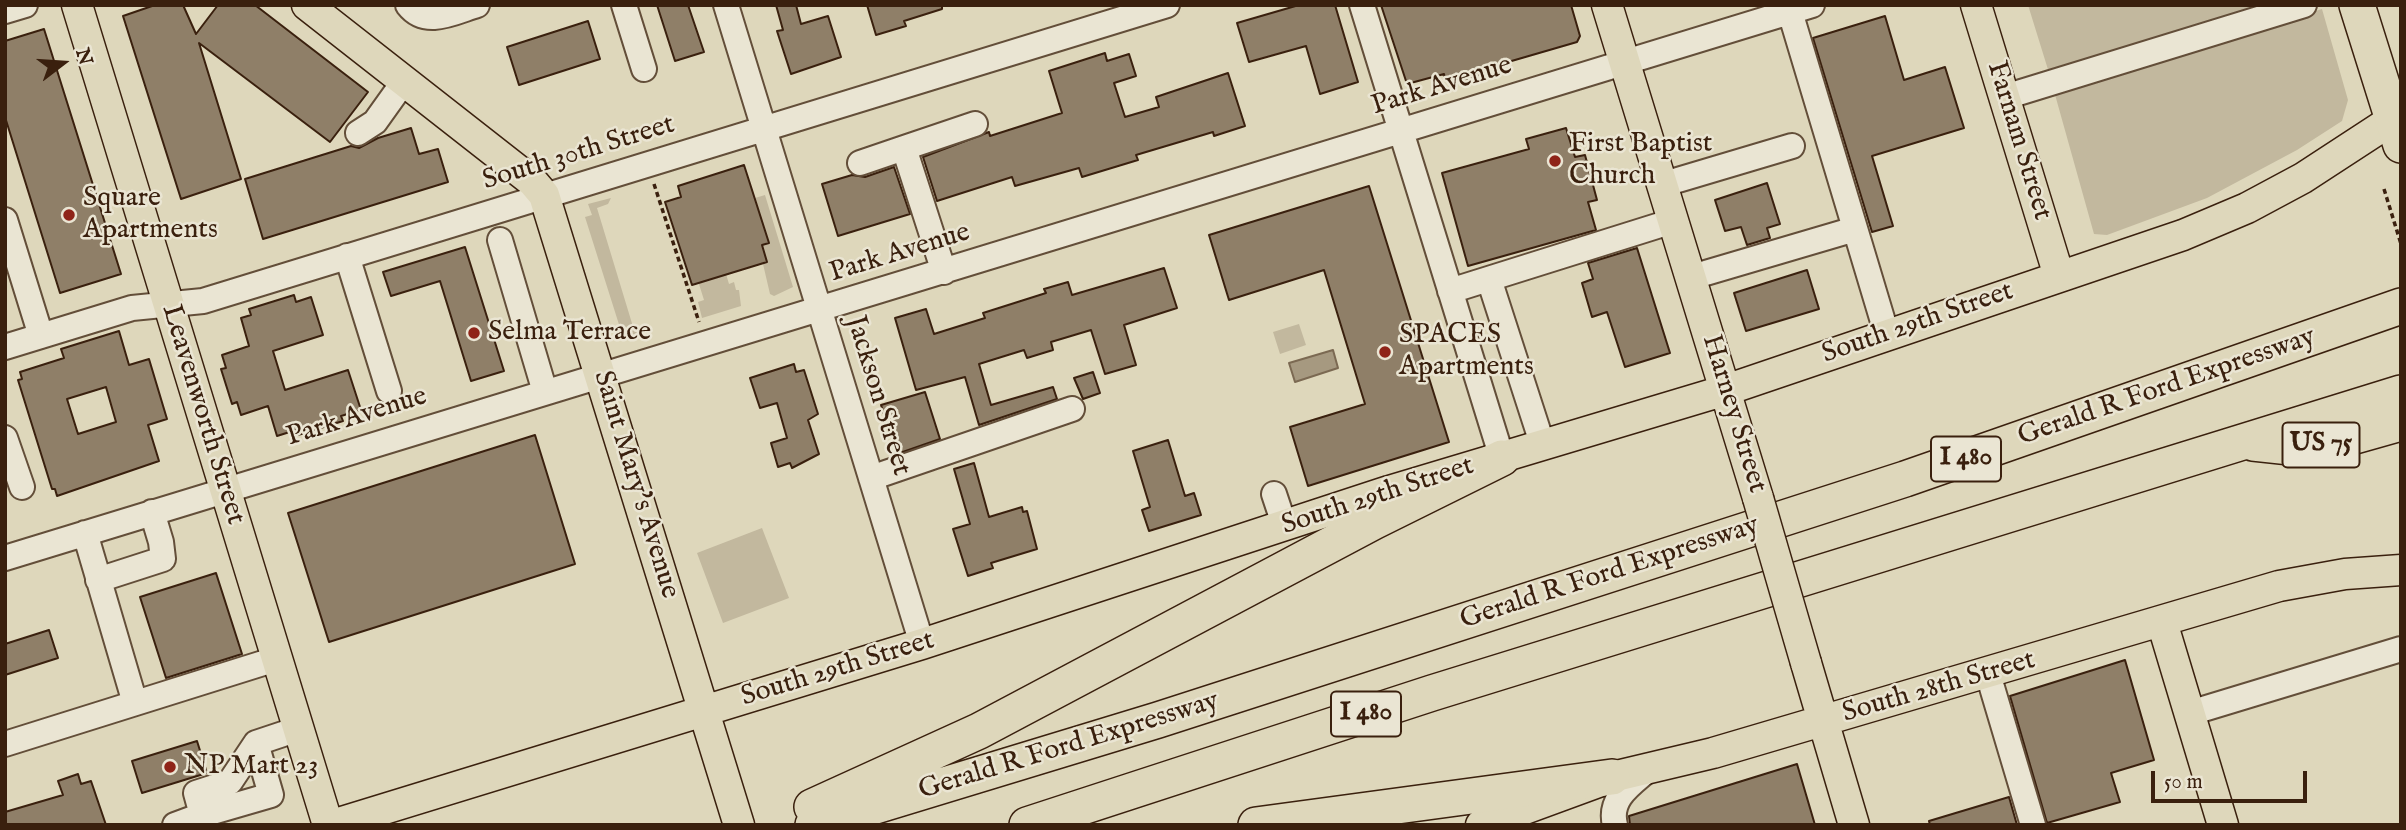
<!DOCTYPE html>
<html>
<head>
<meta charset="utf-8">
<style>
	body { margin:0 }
	#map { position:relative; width:2406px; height:830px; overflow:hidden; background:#ded7bb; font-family:"IM FELL English",serif }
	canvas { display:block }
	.frame { position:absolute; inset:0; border:7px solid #3a200e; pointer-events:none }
	.north { position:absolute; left:28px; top:28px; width:70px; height:70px; -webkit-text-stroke:5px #eae5d3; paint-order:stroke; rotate:73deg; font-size:19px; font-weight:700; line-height:28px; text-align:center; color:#3a200e }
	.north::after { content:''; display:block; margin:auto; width:24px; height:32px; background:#3a200e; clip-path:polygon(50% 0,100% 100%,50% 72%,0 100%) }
	.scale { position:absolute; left:2151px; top:771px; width:156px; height:32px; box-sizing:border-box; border:4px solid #3a200e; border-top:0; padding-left:9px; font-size:21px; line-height:24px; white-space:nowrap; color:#3a200e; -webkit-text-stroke:5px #eae5d3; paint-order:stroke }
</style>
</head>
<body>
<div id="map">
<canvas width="2406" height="830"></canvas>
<div class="frame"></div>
<div class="north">N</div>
<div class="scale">50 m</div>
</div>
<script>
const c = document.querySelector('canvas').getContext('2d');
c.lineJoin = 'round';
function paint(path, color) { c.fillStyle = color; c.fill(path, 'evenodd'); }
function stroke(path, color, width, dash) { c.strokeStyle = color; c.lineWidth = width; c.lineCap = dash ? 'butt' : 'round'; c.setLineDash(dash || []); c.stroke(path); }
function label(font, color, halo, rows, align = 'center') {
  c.font = font + ' "IM FELL English",serif'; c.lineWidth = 5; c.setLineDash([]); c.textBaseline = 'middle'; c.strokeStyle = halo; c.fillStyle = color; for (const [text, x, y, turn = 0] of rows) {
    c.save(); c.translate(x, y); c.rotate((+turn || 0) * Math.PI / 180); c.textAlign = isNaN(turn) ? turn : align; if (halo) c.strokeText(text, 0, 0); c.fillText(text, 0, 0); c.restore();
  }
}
const green = new Path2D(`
	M 2028,5 L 2284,5 L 2050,76 Z
	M 2322,9 L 2348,100 L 2342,121 L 2297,150 L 2207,198 L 2107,235 L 2094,234 L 2054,91 Z
	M 765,195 L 793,287 L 774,296 L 770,294 L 763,264 L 767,262 L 762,245 L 769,243 L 755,198 Z
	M 611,198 L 608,204 L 597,208 L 634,330 L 652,329 L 631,340 L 628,332 L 622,334 L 585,217 L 592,215 L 588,204 Z
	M 726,274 L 729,284 L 734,282 L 736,290 L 739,290 L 741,306 L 702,318 L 698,302 L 704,300 L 698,281 Z
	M 1299,324 L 1306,345 L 1280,354 L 1273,332 Z
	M 762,528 L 789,598 L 723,623 L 697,553 Z`);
const water = new Path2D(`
	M 1333,350 L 1338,368 L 1295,382 L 1289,363 Z`);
const building = new Path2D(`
	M 155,5 L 183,5 L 196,34 L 218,5 L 255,5 L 368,92 L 330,142 L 199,43 L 241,179 L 181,199 L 123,16 Z
	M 657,5 L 688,5 L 704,52 L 675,61 Z
	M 776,5 L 796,5 L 801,24 L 828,16 L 841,57 L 791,74 L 777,31 L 783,30 Z
	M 867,5 L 942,5 L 942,9 L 904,21 L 906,26 L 876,35 Z
	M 1299,5 L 1335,5 L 1358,82 L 1320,94 L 1306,46 L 1249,62 L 1237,23 Z
	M 1381,5 L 1571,5 L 1580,36 L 1577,42 L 1484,69 L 1485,73 L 1454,83 L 1452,76 L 1445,78 L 1444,74 L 1407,84 Z
	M 1885,16 L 1904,80 L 1945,67 L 1964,128 L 1872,156 L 1893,226 L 1872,232 L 1813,38 Z
	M 588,21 L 600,59 L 519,85 L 507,47 Z
	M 44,29 L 121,274 L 60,293 L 5,117 L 5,41 Z
	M 1105,53 L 1107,61 L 1129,54 L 1136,76 L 1114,83 L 1125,117 L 1159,107 L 1156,97 L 1228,73 L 1245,126 L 1214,136 L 1213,132 L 1136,155 L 1138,160 L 1082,177 L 1079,168 L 1015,186 L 1012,177 L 937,201 L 923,157 L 989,132 L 990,136 L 1062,113 L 1049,71 Z
	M 411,128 L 419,154 L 438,149 L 448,182 L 263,239 L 245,179 L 351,146 L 359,148 L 378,138 Z
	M 1566,128 L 1575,157 L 1585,155 L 1597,200 L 1588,202 L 1596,230 L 1468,266 L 1442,173 L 1529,149 L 1526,139 Z
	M 744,165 L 769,243 L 762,245 L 767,262 L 692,285 L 665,202 L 681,197 L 678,186 Z
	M 894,167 L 910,214 L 838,236 L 822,184 L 852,175 L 865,177 Z
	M 1767,183 L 1780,224 L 1767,228 L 1770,238 L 1747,245 L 1741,227 L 1725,231 L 1715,200 Z
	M 1369,186 L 1449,442 L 1308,486 L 1290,427 L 1365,404 L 1324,270 L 1229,300 L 1209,235 Z
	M 465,247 L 504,371 L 471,381 L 440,281 L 391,296 L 383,272 Z
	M 1637,248 L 1670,353 L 1625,367 L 1607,312 L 1592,317 L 1582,283 L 1593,279 L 1588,263 Z
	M 1164,268 L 1177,308 L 1124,325 L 1136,365 L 1105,374 L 1091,330 L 1051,342 L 1053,350 L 1027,358 L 1024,350 L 979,364 L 991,405 L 1053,387 L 1057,399 L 979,425 L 965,377 L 916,390 L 895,318 L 926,309 L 934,334 L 985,318 L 983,313 L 1046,293 L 1044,289 L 1068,282 L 1072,295 Z
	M 1807,270 L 1819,309 L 1746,331 L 1734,293 Z
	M 294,295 L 296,302 L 311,297 L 323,335 L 273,351 L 285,390 L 348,370 L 361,410 L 341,416 L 343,421 L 298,435 L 296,430 L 277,436 L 268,406 L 241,415 L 237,402 L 232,404 L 221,369 L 226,368 L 222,355 L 249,346 L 241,318 L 251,315 L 249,309 Z
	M 119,331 L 129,365 L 149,359 L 167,419 L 148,425 L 159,461 L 57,496 L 55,489 L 52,489 L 18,380 L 22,379 L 20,372 L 64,358 L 61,349 ZM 106,387 L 116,422 L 78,434 L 67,399 Z
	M 794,364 L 796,372 L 804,370 L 818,414 L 808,420 L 819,454 L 792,468 L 790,463 L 778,467 L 771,443 L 787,438 L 777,403 L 760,408 L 750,378 Z
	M 1093,372 L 1100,393 L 1083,399 L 1074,378 Z
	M 925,392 L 940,439 L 897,454 L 881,405 Z
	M 535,435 L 575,564 L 329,642 L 288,513 Z
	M 1168,440 L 1185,496 L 1194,493 L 1201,515 L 1149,531 L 1142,510 L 1150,507 L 1133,451 Z
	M 974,463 L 989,517 L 1022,507 L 1023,512 L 1027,511 L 1037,549 L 991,563 L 993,568 L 968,576 L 953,529 L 970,524 L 954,469 Z
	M 216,573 L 242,654 L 166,678 L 140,597 Z
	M 49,630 L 58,658 L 5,675 L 5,644 Z
	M 2125,660 L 2154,760 L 2111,773 L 2120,802 L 2047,823 L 2010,696 Z
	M 197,741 L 207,773 L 142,793 L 132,761 Z
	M 1797,764 L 1815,825 L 1630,825 L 1629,816 Z
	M 78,774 L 81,784 L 91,781 L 106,825 L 5,825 L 5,812 L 63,795 L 58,781 Z
	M 2009,797 L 2017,825 L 1930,825 L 1929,821 Z`);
const path = new Path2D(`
	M 654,184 L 699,322
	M 2384,189 L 2401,244`);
const minor = new Path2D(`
	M 408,5 C 426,28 454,12 477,5
	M 624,5 L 644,69
	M 726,5 L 922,644
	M 1362,5 L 1502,458
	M 1788,5 L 1887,335
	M 5,11 L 25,5
	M 2005,97 L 2304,5
	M 358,133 L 375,122 L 405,80
	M 904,148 L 975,124
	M 860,163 L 904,148 L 944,272
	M 1661,185 L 1792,146
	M 5,220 L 41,336
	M 500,240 L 545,392
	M 347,256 L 389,391
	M 1692,277 L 1855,229
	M 1489,279 L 1543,446
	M 1450,291 L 1673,221
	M 5,347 L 132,308 L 203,301 L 1167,5
	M 5,438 L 22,487
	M 871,478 L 1072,409
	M 1274,494 L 1285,527
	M 85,533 L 135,703
	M 5,558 L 1812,5
	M 98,580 L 163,559 L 161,542 L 152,512
	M 1988,674 L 2033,825
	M 2190,713 L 2401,649
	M 5,744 L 276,659
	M 202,815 L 271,795 L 256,743
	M 175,825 L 202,815 L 196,793 L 230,782 L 256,743 L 298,729
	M 1615,825 C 1608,798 1632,784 1650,768`);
const major = new Path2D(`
	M 77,5 L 328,825
	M 307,5 L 533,182 L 544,195 L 739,825
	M 1607,5 L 1758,498
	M 1976,5 L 2059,276
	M 2162,622 L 2223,825
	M 1806,663 L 1854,825
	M 332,825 L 922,644 L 1389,491 L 1726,390 L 2183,235 L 2247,208 L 2303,178 L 2401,114
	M 1481,825 L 1612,777 L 1713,753 L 2279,586 L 2345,574 L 2401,570`);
const highway = new Path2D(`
	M 2357,5 L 2401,145
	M 2253,443 L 2309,449 L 2401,423
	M 812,807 L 979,731 L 1375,521 L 1502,458
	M 813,825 L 1158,720 L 1905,479 L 2401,306
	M 1027,825 L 1432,693 L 2401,393
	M 1256,825 L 1612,777`);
const majorBridge = new Path2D(`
	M 1758,498 L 1806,663`);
const markers = [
	[1555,161,7,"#8f2418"],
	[69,215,7,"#8f2418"],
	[474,333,7,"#8f2418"],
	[1385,352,7,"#8f2418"],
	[170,767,7,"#8f2418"]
];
const shields = [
	[2321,445,77],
	[1966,459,70],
	[1366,714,70]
];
const shieldNames = [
	["US 75",2321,445],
	["I 480",1966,459],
	["I 480",1366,714]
];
const streetNames = [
	["Park Avenue",1442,87,-17],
	["Farnam Street",2018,141,73],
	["South 30th Street",579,154,-17],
	["Park Avenue",900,254,-17],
	["South 29th Street",1918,324,-19],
	["Gerald R Ford Expressway",2167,388,-19],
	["Jackson Street",877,396,73],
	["Harney Street",1733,414,73],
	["Leavenworth Street",202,415,73],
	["Park Avenue",357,418,-17],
	["Saint Mary's Avenue",635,485,73],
	["South 29th Street",1378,497,-18],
	["Gerald R Ford Expressway",1610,574,-18],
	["South 29th Street",838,670,-17],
	["South 28th Street",1939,688,-16],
	["Gerald R Ford Expressway",1069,747,-17]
];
const poiNames = [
	["First Baptist",1569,145],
	["Church",1569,177],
	["Square",83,199],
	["Apartments",83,231],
	["Selma Terrace",488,333],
	["SPACES",1399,336],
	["Apartments",1399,368],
	["NP Mart 23",184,767]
];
paint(green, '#c2b89e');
paint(water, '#a69980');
stroke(water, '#7b6952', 2);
paint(building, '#8f7f68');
stroke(building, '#3a200e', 2);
stroke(minor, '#634e39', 28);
stroke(major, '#3a200e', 33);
stroke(highway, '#3a200e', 38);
stroke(path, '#3a200e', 3.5, [5, 3.5]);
stroke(minor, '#eae5d3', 24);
stroke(major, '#ded7bb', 30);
stroke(highway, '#ded7bb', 35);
stroke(majorBridge, '#3a200e', 33, []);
stroke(majorBridge, '#ded7bb', 30);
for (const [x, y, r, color] of markers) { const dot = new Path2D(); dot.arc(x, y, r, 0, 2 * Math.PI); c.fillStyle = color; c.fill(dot); stroke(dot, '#eae5d3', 2.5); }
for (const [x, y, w] of shields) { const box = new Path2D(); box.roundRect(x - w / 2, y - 22.5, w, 45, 5); c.fillStyle = '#eae5d3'; c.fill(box); stroke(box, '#3a200e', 2); }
label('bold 26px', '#3a200e', null, shieldNames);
label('28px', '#3a200e', '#eae5d3', streetNames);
label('28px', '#3a200e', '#eae5d3', poiNames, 'left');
</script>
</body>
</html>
